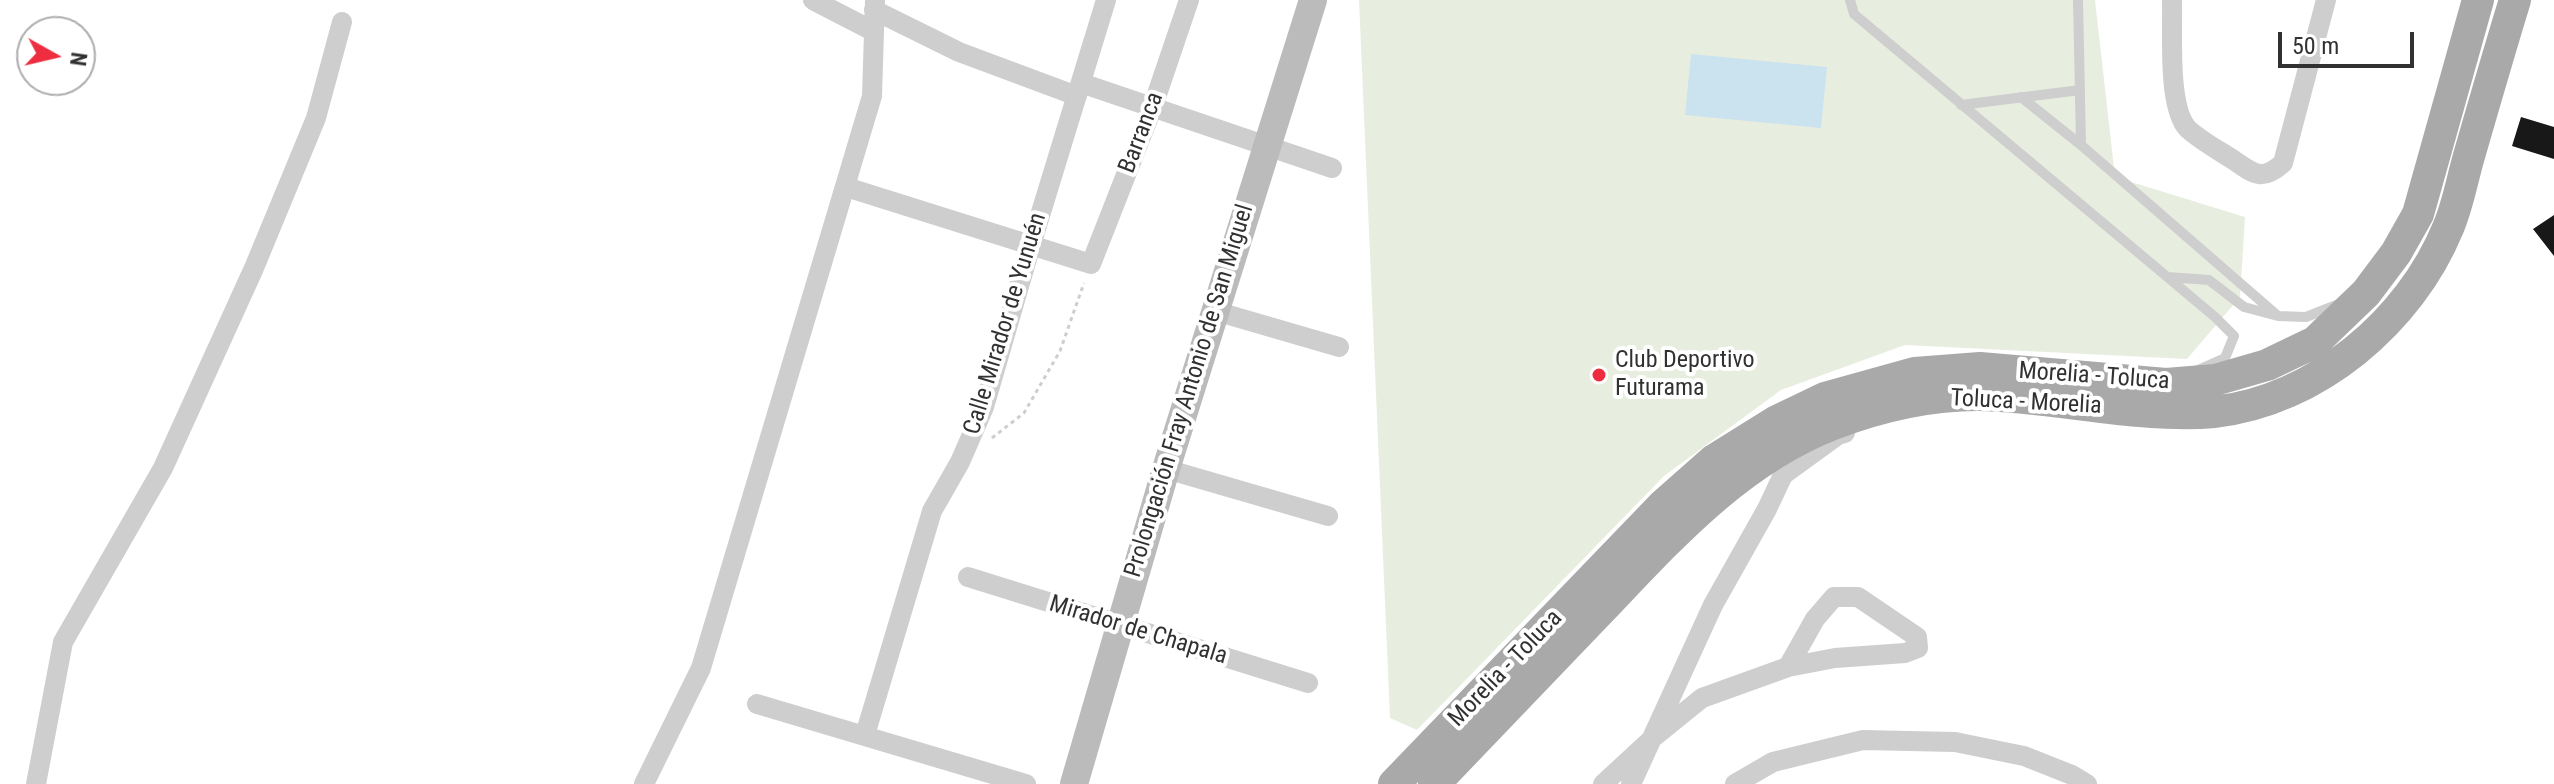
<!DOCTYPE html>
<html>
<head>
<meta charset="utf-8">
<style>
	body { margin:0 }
	#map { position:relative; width:2554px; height:784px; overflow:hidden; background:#fff; font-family:"Roboto Condensed",sans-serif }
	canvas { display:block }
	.north { position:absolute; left:16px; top:16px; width:80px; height:80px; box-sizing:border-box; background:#fff; border:2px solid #adadad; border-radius:50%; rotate:98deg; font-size:22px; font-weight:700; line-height:32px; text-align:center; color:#313131 }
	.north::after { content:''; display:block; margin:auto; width:28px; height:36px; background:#ee2d40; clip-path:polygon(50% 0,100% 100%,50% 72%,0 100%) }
	.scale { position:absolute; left:2278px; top:32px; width:136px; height:36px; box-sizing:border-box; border:4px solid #313131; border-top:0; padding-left:10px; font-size:24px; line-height:28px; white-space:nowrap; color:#313131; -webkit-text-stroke:6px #fff; paint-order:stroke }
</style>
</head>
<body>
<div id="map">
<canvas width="2554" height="784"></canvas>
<div class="north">N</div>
<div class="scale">50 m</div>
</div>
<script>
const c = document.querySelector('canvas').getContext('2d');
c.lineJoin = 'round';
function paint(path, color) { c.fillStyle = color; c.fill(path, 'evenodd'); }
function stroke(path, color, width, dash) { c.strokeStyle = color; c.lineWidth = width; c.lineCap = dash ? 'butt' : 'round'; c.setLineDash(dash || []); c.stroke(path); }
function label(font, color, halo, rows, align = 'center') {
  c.font = font + ' "Roboto Condensed",sans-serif'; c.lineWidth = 8; c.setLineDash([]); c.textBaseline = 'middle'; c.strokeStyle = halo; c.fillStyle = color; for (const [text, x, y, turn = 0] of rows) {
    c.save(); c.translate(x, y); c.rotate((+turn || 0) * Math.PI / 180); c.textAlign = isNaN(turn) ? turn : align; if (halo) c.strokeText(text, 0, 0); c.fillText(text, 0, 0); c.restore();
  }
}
const green = new Path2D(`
	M 1359,0 L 2095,0 L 2115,177 L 2245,217 L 2240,297 L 2187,359 L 1905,345 L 1781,390 L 1664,476 L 1417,730 L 1390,718 Z`);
const water = new Path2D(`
	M 1691,54 L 1827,67 L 1821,128 L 1685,115 Z`);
const building = new Path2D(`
	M 2521,117 L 2554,127 L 2554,159 L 2512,146 Z
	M 2554,215 L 2554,256 L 2533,229 Z`);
const path = new Path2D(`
	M 992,438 L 1024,413 L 1060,351 L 1084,283`);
const lane = new Path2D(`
	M 1850,0 L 1854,14 L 2215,317 L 2234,336 L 2225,358 L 2198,370
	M 2078,0 L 2081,145
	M 2021,97 L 2081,145 L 2278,316
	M 1961,105 L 2080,90
	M 2168,277 L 2209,280 L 2244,307 L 2278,316 L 2306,317 L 2339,304`);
const street = new Path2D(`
	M 813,0 L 873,31
	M 2172,0 C 2173,30 2167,108 2188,129 C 2201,141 2220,151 2235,161 C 2255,175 2263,181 2283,163 L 2326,0
	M 874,10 L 959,52 L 1077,96
	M 1081,83 L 1332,168
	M 846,187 L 1091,264 L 1153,106 L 1189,0
	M 1215,311 L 1339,347
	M 1166,469 L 1328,516
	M 968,577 L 1308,683
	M 757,704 L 1026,784
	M 865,735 L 932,511 L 960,462 L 984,407 L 1031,245 L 1106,0
	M 36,784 L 63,642 L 163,468 L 254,268 L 316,118 L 342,22
	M 644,784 L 701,668 L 872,96 L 875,0
	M 1603,784 L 1655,736 L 1702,698 L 1788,667 L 1835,658 L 1905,653 L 1918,648 L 1917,637 L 1858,597 L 1834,597 L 1815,619 L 1788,667
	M 1631,784 L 1713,605 L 1767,509 L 1783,475 L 1838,435 L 1845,433
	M 1735,784 L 1773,762 L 1863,740 L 1955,742 L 2024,756 L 2072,775 L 2087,784`);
const secondary = new Path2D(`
	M 1074,784 L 1166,469 L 1313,0`);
const primary = new Path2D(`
	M 1394,784 L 1662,506 L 1714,460 L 1775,422 L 1825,398 L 1915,373 L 1980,368 L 2166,384 L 2215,380 L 2267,365 L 2315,342 L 2366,293 L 2396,253 L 2418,214 L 2478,0
	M 1434,784 C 1489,727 1543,670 1598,613 C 1668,540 1737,461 1833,424 C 1878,407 1929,395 1978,395 C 2025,396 2072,404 2118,409 C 2150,412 2182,415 2214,412 C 2316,401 2410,321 2448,228 C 2458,205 2462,180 2469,156 C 2484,104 2499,52 2515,0`);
const markers = [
	[1599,375,8,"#ee2d40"]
];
const streetNames = [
	["Barranca",1142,133,-69],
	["Calle Mirador de Yunuén",1006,324,-73],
	["Morelia - Toluca",2094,377,4],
	["Prolongación Fray Antonio de San Miguel",1190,391,-73],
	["Toluca - Morelia",2026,403,3],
	["Mirador de Chapala",1138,631,17],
	["Morelia - Toluca",1506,669,-46]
];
const poiNames = [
	["Club Deportivo",1615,361],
	["Futurama",1615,389]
];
paint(green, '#e8eedf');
paint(water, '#cbe2ef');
paint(building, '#181818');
stroke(path, '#cecece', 3, [4, 4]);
stroke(lane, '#cecece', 10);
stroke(street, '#cecece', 20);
stroke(secondary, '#bbb', 28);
stroke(primary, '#a9a9a9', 32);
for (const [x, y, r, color] of markers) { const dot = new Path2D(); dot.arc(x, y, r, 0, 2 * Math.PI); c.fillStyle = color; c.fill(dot); stroke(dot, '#fff', 3); }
label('24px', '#313131', '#fff', streetNames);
label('24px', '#313131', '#fff', poiNames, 'left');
</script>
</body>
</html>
